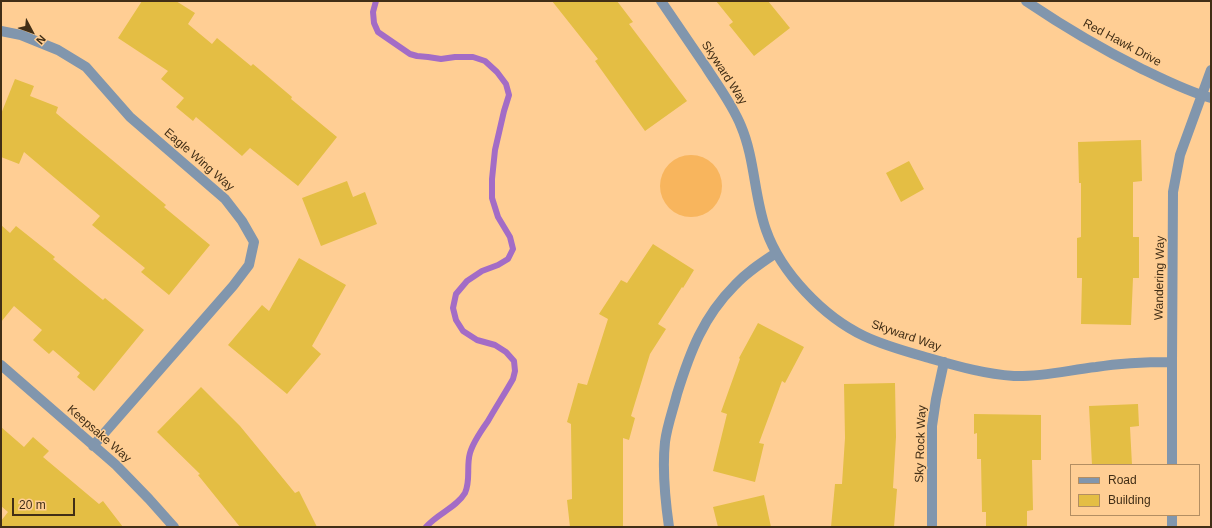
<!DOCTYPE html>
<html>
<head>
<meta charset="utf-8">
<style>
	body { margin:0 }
	#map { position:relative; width:1212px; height:528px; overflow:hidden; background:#ffce94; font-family:Helvetica,sans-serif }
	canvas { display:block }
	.frame { position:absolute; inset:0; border:2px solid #412e16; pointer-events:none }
	.legend { position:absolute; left:1070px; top:464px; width:130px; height:52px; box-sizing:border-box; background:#ffce94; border:1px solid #b38e62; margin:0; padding:5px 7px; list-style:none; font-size:12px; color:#412e16 }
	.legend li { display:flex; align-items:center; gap:8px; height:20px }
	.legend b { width:20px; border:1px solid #b38e62 }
	.north { position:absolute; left:12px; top:12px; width:40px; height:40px; -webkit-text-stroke:3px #ffce94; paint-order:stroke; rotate:131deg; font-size:11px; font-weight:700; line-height:16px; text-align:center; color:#412e16 }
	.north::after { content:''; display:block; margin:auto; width:14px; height:18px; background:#412e16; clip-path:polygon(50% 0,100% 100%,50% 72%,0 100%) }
	.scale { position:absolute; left:12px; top:498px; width:63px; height:18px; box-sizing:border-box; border:2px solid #412e16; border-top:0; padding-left:5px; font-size:12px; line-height:14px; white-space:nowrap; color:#412e16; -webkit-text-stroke:3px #ffce94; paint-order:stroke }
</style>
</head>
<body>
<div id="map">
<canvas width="1212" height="528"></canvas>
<div class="frame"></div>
<ul class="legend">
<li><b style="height:5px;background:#8196ad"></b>Road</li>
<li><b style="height:11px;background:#e4be44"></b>Building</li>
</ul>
<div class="north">N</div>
<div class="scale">20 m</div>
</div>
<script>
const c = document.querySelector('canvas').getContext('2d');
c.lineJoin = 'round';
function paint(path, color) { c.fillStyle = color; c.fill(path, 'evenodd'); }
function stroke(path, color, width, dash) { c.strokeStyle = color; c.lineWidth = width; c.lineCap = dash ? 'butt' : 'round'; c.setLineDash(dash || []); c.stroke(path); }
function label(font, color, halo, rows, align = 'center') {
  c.font = font + ' Helvetica,sans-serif'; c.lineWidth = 3; c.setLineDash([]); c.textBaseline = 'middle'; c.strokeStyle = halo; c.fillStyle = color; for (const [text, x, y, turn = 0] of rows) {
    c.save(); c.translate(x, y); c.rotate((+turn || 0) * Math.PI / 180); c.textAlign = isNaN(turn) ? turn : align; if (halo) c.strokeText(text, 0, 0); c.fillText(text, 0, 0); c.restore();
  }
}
const green = new Path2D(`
	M660 186a31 31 0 1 1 62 0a31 31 0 1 1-62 0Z`);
const stream = new Path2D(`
	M 376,1 L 373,12 L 374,23 L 378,32 L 410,54 L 417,56 L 428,57 L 441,59 L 455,57 L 473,57 L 485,61 L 497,72 L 506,84 L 509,95 L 504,111 L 495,150 L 492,179 L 492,198 L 498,217 L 510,237 L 513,249 L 508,259 L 498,265 L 482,271 L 467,281 L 456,294 L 453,308 L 456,320 L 463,331 L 477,340 L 495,345 L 506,352 L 514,361 L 515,371 L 513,379 C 505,393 496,407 488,421 C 481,431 473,442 470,453 C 466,467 471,480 465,493 C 456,508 438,513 426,527`);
const building = new Path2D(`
	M 142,1 L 176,1 L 195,13 L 188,24 L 212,44 L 217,38 L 251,66 L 253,64 L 292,97 L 291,99 L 337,137 L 298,186 L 250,148 L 242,156 L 196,117 L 193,121 L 176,107 L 184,98 L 161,79 L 168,71 L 118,38 Z
	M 552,1 L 617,1 L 633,22 L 629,24 L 687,101 L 645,131 L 595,61 L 598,59 Z
	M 716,1 L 768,1 L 790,28 L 754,56 L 729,25 L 733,22 Z
	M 15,79 L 34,86 L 30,96 L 58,107 L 56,113 L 166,205 L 164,207 L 210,245 L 169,295 L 141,272 L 145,268 L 92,225 L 100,216 L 24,152 L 19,164 L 1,157 L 1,114 Z
	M 1141,140 L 1142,181 L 1133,182 L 1133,237 L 1139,237 L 1139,278 L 1133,278 L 1131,325 L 1081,324 L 1082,278 L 1077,278 L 1077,238 L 1081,237 L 1081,183 L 1079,183 L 1078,142 Z
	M 909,161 L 924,189 L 901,202 L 886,173 Z
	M 347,181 L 353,197 L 365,192 L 377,224 L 321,246 L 302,198 Z
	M 1,225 L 10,233 L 16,226 L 55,257 L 53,259 L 103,300 L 105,298 L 144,330 L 94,391 L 77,377 L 80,373 L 53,350 L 49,354 L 33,340 L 42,330 L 14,306 L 1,322 Z
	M 653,244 L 694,270 L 683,288 L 682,287 L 658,324 L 666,329 L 650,354 L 631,416 L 635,418 L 629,440 L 623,438 L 623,527 L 570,527 L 567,500 L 572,499 L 571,424 L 567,422 L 578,383 L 587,385 L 608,319 L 599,314 L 621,280 L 627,283 Z
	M 299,258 L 346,285 L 312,346 L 321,354 L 287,394 L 228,345 L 262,305 L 269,311 Z
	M 758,323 L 804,347 L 785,383 L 782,381 L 759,443 L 764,444 L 755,482 L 713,471 L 727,414 L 721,412 L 740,359 L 739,358 Z
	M 895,383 L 896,437 L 893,488 L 897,489 L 894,527 L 831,527 L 835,484 L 842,484 L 845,438 L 844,384 Z
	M 201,387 L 240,426 L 295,493 L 299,491 L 317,527 L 240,527 L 198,475 L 200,474 L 157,432 Z
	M 1138,404 L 1139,426 L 1130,427 L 1132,465 L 1092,465 L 1089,406 Z
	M 974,414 L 1041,415 L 1041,460 L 1032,460 L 1033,510 L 1027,511 L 1027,527 L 986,527 L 986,512 L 982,512 L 981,459 L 977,459 L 977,433 L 974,434 Z
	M 1,427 L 24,447 L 33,437 L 49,451 L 43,457 L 99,504 L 103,501 L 123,527 L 1,527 L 1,521 L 8,512 L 1,506 Z
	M 764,495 L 771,527 L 718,527 L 713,507 Z`);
const minor = new Path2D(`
	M 661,1 C 676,23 691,45 706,67 C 718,86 732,104 741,126 C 755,159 754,196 766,230 C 781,273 824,317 864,336 C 885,346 908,352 929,358 C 957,366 984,374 1014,376 C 1042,377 1069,370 1096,367 C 1121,363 1146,362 1172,362
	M 1,31 L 21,35 L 58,50 L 86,67 L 130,117 L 225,199 L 242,221 L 254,242 L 249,265 L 233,286 L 93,446
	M 1,365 L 116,465 L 149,499 L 174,527
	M 1172,465 L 1172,362 L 1173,192 L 1180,155 L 1211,70
	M 1172,515 L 1172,527
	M 669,527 C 665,499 662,470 665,442 C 667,426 673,410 677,394 C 690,352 703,317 735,285 C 747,272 761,263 776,253
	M 932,527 L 932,426 L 936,399 L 944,362`);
const tertiary = new Path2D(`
	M 1026,1 C 1063,26 1100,48 1140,68 C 1163,79 1186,91 1211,98`);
const streetNames = [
	["Red Hawk Drive",1122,43,28],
	["Skyward Way",724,73,57],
	["Eagle Wing Way",199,160,41],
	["Wandering Way",1160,278,-89],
	["Skyward Way",906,336,19],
	["Keepsake Way",99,434,41],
	["Sky Rock Way",921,444,-88]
];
paint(green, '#f8b55d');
stroke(stream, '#a36cc6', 6);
paint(building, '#e4be44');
stroke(minor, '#8196ad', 10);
stroke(tertiary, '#8196ad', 10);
label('12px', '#412e16', '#ffce94', streetNames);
</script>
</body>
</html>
